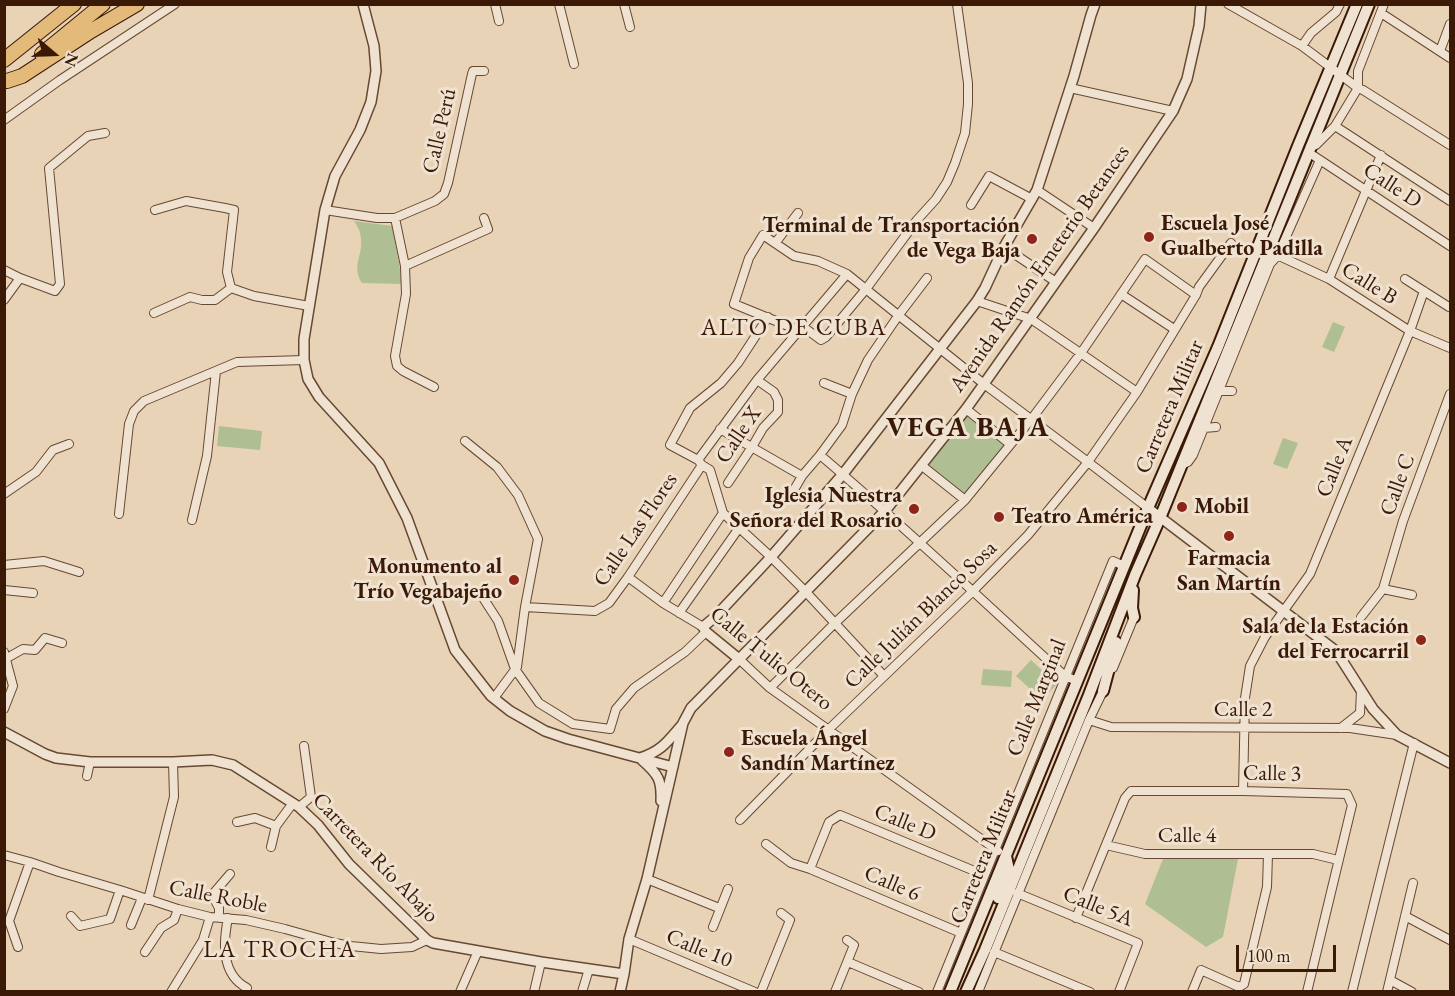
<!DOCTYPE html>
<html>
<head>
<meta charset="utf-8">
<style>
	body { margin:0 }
	#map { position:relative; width:1455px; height:996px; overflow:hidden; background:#e8d3b6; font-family:"EB Garamond",serif }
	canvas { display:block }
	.frame { position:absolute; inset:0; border:6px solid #3a1907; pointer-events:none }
	.north { position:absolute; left:24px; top:24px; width:60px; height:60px; -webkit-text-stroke:4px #f0e2d0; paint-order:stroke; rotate:109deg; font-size:16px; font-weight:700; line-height:24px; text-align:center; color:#3a1907 }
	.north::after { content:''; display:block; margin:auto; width:21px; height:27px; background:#3a1907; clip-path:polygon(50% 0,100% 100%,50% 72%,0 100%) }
	.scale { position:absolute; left:1236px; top:945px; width:100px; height:27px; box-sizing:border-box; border:3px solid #3a1907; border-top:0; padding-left:8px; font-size:18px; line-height:21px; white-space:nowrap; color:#3a1907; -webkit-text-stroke:4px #f0e2d0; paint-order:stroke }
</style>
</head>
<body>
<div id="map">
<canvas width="1455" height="996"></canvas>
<div class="frame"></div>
<div class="north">N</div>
<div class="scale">100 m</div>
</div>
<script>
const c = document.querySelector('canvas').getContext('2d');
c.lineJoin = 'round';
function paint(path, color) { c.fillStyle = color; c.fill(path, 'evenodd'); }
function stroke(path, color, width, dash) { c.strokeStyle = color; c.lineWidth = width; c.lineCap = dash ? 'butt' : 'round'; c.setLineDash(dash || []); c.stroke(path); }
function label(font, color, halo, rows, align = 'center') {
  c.font = font + ' "EB Garamond",serif'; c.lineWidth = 6; c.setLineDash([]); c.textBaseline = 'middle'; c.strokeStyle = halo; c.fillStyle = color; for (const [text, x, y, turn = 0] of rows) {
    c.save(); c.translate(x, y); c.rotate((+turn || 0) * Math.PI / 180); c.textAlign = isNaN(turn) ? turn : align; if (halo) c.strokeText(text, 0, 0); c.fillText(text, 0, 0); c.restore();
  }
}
const green = new Path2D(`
	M 354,221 L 392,226 L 400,269 L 401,284 L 362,283 C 351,266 363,255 361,240 C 361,232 358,227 354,221 Z
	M 1333,322 L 1345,327 L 1334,352 L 1322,347 Z
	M 966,412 L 1006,444 L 963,497 L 923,465 Z
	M 219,426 L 262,431 L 260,450 L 217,446 Z
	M 1283,438 L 1298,443 L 1287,469 L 1273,464 Z
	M 1031,660 L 1057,684 L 1042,700 L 1016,676 Z
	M 983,669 L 1012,671 L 1011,687 L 981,685 Z
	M 1163,859 L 1238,859 L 1223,937 L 1206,947 L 1145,904 Z`);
const minor = new Path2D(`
	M 495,4 L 499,21
	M 559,4 L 574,64
	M 624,4 L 630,27
	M 1228,4 L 1302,46 L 1358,88 L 1363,90 L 1450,145
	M 1381,13 L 1450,58
	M 1302,46 L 1311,33 L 1336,12 L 1340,4
	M 1440,51 L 1450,24
	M 1070,88 L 1173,111
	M 4,120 L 60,80 L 175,4
	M 1335,126 L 1450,201
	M 1310,147 L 1316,145 L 1335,126 L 1358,88 L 1358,71 L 1384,4
	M 1314,156 L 1450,246
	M 1037,190 L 1094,228
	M 971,205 L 989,176 L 1032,199
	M 155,210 L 186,201 L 225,208 L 234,210 L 227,272 L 231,288 L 254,296 L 309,306
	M 325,210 L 377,218 L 395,218 L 435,201 L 444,194 L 448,183 L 472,74 L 473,71 L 484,71
	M 395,218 L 405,266 L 406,294 L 395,356 L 397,366 L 403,371 L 434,387
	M 776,242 L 798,213
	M 1004,247 L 1056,282
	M 1275,254 L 1329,279 L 1410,331 L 1450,348
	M 405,266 L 488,229 L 484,218
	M 4,270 L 20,278 L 55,291 L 60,284 L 49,168 L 88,136 L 105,133
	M 1329,279 L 1381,155
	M 1405,279 L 1449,307
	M 1121,294 L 1174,329
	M 4,300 L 20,278
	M 977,301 L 1031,319 L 1137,392
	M 154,313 L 190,297 L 202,300 L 215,300 L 231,288
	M 768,317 L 738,363 L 721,383 L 690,408 L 670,445 L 698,460 L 702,465 L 710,470 L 723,513 L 771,557 L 805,591 L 884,676
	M 802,326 L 821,340 L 826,337 L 866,289 L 917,220 L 936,199 L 947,182 L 955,163 L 965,133 L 968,104 L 968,83 L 957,4
	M 798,330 L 734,304 L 749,258 L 763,235 L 794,256 L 818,261 L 847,274 L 984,384 L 1088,462 L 1148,508
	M 824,383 L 852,394
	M 1218,391 L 1232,391
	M 966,409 L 1010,444
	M 1204,428 L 1216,427
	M 720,429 L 802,476
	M 465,441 L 497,467 L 518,495 L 538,539 L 525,607 L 517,667 L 494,698
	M 820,455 C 904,526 984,602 1065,676 L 1077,681
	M 698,460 L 757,380 L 847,274
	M 921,465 L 965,500
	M 1181,465 L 1188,462 L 1193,455 L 1270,264 L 1278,255 L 1320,160
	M 728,483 L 752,447 L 763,428 L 778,412 L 778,400 L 774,392 L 757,380
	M 4,494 L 36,472 L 53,450 L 69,444
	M 791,495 L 802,476 L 820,455 L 842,425 L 852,394 L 868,360 L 898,316 L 927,278
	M 119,514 L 129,424 L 134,411 L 144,401 L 237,362 L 304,360
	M 192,520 L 207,456 L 216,371
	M 4,565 L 44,561 L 79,572
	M 628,577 L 663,603 L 703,627
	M 1383,589 L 1412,595
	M 4,590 L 33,593
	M 480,593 L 498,621 L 515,669 L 539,703 L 573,724 L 610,729 L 616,709 L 634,688 L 685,652 L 706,632
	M 663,603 L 723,513
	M 525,607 L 595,611 L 609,603 L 628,577 L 702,465
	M 679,613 L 739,528
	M 1361,617 L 1383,589 L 1403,521 L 1450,394
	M 4,652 L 13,686 L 4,709
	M 7,658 L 23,649 L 35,650 L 45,638 L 62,643
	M 739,659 L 770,688 L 998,851
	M 1113,668 L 1134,617
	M 770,688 L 835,623 L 965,500 L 1033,417 L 1081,353 L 1145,259 L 1196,295
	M 1089,720 L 1111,727 L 1350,728 L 1397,735
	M 1341,728 L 1360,713 L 1361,690
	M 87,776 L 90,762
	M 1243,791 L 1245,698 L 1250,666 L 1265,637 L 1310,574 L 1410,331 L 1424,291
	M 299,807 L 311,797 L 304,746
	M 740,820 L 828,730 L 972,592 L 1028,535 L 1088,462 L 1137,392 L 1196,295 L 1199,287 L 1231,243
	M 237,822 L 255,818 L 276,826
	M 766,844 L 791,863 L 810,869 L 961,933
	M 1106,845 L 1145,854 L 1313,854 L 1338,860
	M 271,847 L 276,826 L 293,803
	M 4,855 L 30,862 L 59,872 L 120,890 L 178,909 L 210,917 L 246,920 L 285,929 L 335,943 L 351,946 L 381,949 L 412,947 L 427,940
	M 810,869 L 829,822 L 840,815 L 984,875
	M 647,879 L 719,908
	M 1017,893 L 1138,943 L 1119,992
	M 148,900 L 174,797 L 173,762
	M 71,916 L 80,926 L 110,919 L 120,890
	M 1405,916 L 1450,940
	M 219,917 L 219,908 L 212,895 L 230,874
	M 228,918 C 223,943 221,974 247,988
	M 1076,918 L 1125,798 L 1131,791 L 1243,791 L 1347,794 L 1352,805 L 1307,992
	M 131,925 L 142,898
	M 713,927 L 728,889
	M 629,939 L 755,992
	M 18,947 L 9,921 L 30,862
	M 145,952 L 161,928 L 174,920 L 178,909
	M 994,952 L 1090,992
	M 848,962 L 919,992
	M 1390,980 L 1412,992
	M 171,992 L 203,940 L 210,917
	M 460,992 L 478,951
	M 534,992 L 541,962
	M 582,992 L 589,969
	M 761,992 L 790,920 L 781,913
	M 835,992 L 854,945 L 847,940
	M 937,992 L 1113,561 L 1124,566
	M 978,992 L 1089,720 L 1105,687
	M 1192,992 L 1201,970 L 1239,987 L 1244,984 L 1267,887 L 1268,854
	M 1352,992 L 1414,743
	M 1387,992 L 1413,883`);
const tertiary = new Path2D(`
	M 363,4 L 374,46 L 376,71 L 371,102 L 360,130 L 335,176 L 325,210 L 304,339 L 304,360 L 308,379 L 319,397 L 379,463 L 407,518 L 455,650 L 491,696 L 510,711 L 545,731 L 568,739 L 673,767
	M 1148,508 L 1336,651 L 1373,709 L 1397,735 L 1450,763
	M 739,659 L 706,632 L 703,627 L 715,617 L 771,557 L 843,474 L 977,301 L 985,288 L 1004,247 L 1037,190 L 1074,76 L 1091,15 L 1095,4
	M 4,732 L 45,754 L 56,758 L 90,762 L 173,762 L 212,760 L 233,765 L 299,807 L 318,825 L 349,864 L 427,940 L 433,943 L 541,962 L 624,974
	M 640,758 C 662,751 668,741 682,725
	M 642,760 C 658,774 662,780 661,801
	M 620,992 L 624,974 L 629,939 L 647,879 L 683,723 L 691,708 L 885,511 L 966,409 L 986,381 L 1094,228 L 1173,111 L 1187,79 L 1199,26 L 1201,4`);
const secondary = new Path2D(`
	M 1133,590 L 1132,608 L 1134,617
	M 1103,691 L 1116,642
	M 998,898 L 1009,870 L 1006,856
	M 950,992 L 1148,508 L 1218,347 L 1298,146 L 1357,4
	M 966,992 L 985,950 L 1089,695 L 1135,575 L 1160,518 L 1369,4`);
const motorway = new Path2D(`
	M 42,54 L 103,4
	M 4,60 L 74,4
	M 7,81 L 22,76 L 91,31 L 137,4`);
const markers = [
	[1149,237,6,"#8f2418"],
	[1032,239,6,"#8f2418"],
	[1182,507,6,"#8f2418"],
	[914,509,6,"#8f2418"],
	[999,517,6,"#8f2418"],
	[1229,536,6,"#8f2418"],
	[514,580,6,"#8f2418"],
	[1421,640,6,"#8f2418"],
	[729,752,6,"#8f2418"]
];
const streetNames = [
	["Calle Perú",440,131,-77],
	["Calle D",1392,186,33],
	["Avenida Ramón Emeterio Betances",1040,269,-55],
	["Calle B",1369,284,32],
	["Carretera Militar",1170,407,-67],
	["Calle X",739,435,-56],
	["Calle A",1335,467,-68],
	["Calle C",1398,485,-70],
	["Calle Las Flores",636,530,-56],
	["Calle Julián Blanco Sosa",921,615,-44],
	["Calle Tulio Otero",771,659,39],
	["Calle Marginal",1037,698,-68],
	["Calle 2",1243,710],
	["Calle 3",1272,774,1],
	["Calle D",905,823,22],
	["Calle 4",1187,836],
	["Carretera Militar",984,857,-68],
	["Carretera Río Abajo",375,858,46],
	["Calle 6",892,884,23],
	["Calle Roble",218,897,11],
	["Calle 5A",1098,907,22],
	["Calle 10",699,949,22]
];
const poiNames = [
	["Escuela José",1161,224],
	["Gualberto Padilla",1161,249],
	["Terminal de Transportación",1020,226,"right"],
	["de Vega Baja",1020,251,"right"],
	["Iglesia Nuestra",902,496,"right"],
	["Señora del Rosario",902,521,"right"],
	["Mobil",1194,507],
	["Teatro América",1011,517],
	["Farmacia",1229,559,"center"],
	["San Martín",1229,584,"center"],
	["Monumento al",502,567,"right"],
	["Trío Vegabajeño",502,592,"right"],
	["Sala de la Estación",1409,627,"right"],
	["del Ferrocarril",1409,652,"right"],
	["Escuela Ángel",741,739],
	["Sandín Martínez",741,764]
];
const neighbourhoodNames = [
	["ALTO DE CUBA",794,328],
	["LA TROCHA",280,950]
];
const districtNames = [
	["VEGA BAJA",968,428]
];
paint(green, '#afbe93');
stroke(minor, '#664833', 10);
stroke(tertiary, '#664833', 12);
stroke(secondary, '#3a1907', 14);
stroke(motorway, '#3a1907', 16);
stroke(minor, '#f0e2d0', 8);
stroke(tertiary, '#f0e2d0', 9);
stroke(secondary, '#f0e2d0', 10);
stroke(motorway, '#e4ba7b', 14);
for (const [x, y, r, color] of markers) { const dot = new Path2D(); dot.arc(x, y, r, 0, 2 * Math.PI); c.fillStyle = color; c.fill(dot); stroke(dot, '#f0e2d0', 2); }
label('22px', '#3a1907', '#f0e2d0', streetNames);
label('bold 22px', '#3a1907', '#f0e2d0', poiNames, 'left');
c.letterSpacing = '1.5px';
label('24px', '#3a1907', '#f0e2d0', neighbourhoodNames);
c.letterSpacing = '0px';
c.letterSpacing = '1.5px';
label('bold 28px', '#3a1907', '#f0e2d0', districtNames);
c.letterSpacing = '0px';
</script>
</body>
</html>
